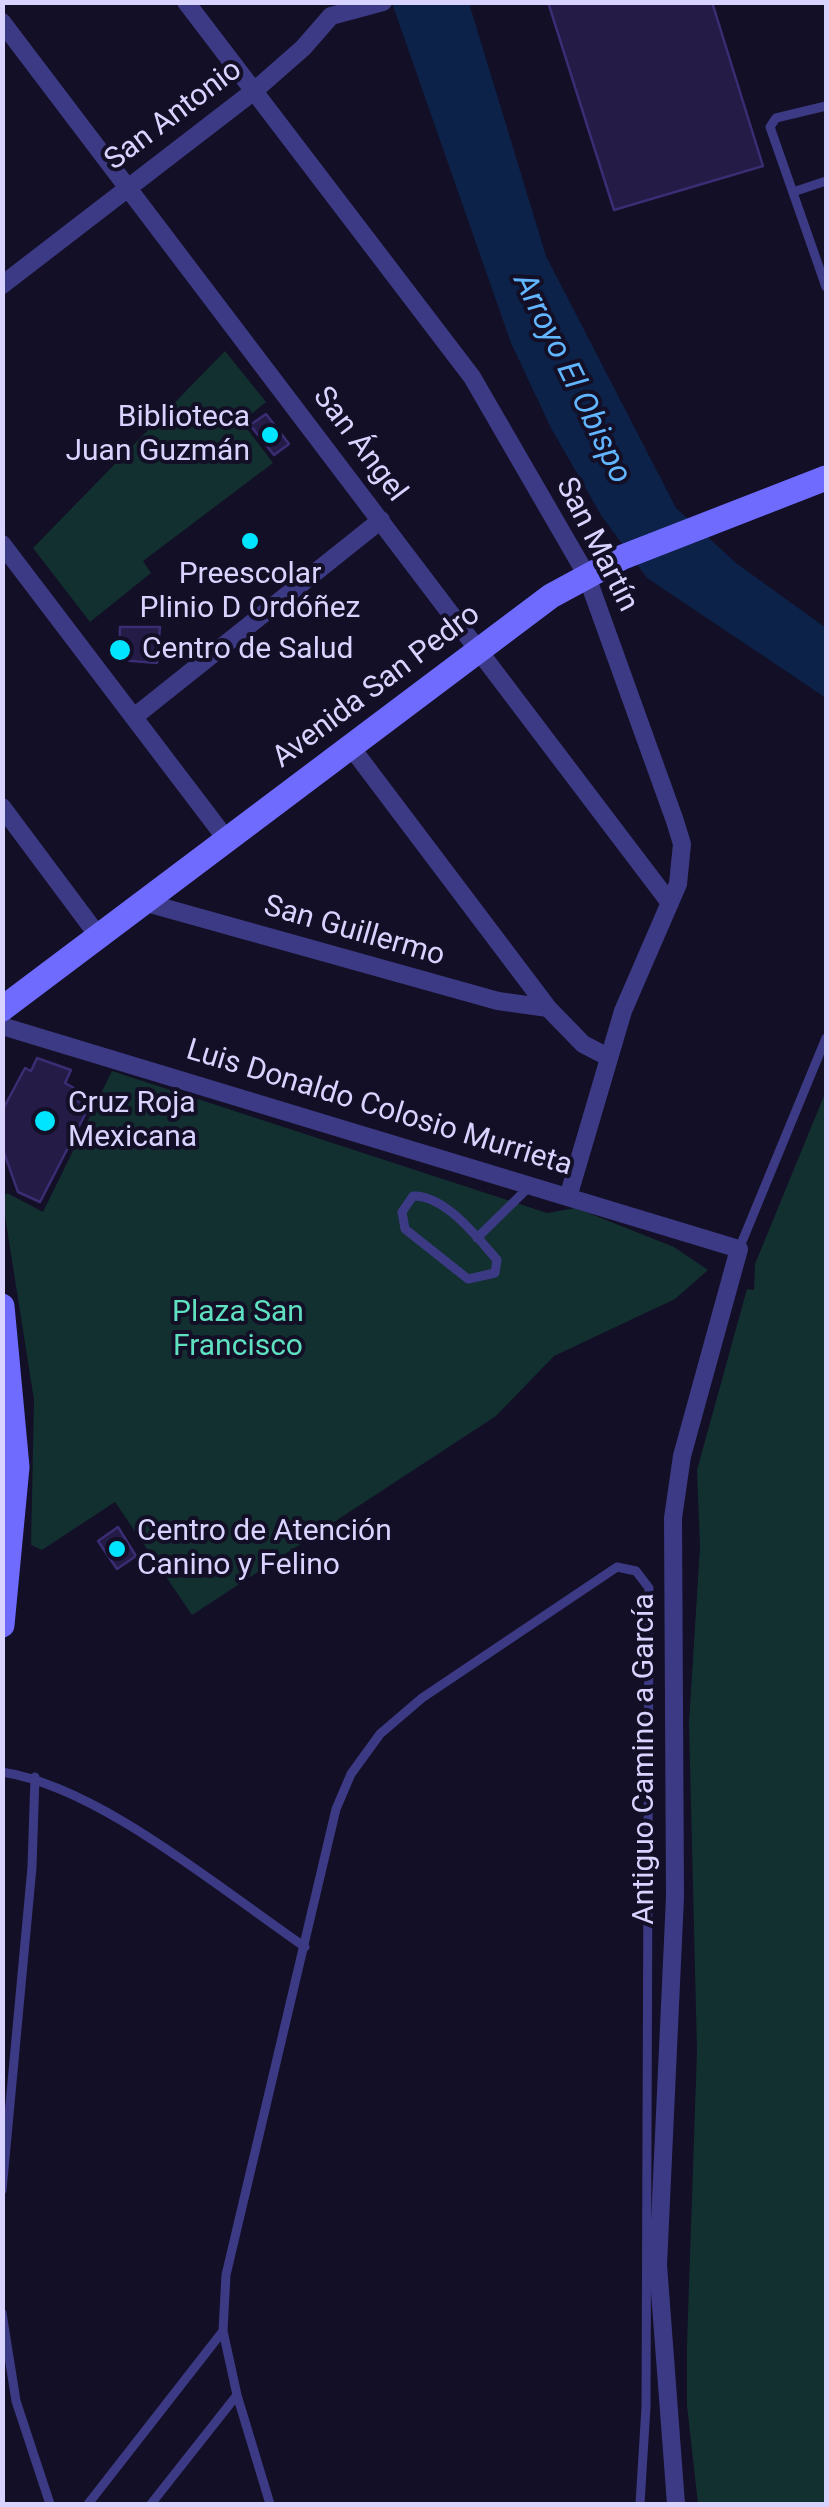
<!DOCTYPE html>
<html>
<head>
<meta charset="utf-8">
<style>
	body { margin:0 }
	#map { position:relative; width:829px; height:2507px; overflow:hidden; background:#130f26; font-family:Roboto,sans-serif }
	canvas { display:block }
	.frame { position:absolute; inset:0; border:5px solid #d9d4ff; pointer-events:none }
</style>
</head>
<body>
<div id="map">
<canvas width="829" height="2507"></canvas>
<div class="frame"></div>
</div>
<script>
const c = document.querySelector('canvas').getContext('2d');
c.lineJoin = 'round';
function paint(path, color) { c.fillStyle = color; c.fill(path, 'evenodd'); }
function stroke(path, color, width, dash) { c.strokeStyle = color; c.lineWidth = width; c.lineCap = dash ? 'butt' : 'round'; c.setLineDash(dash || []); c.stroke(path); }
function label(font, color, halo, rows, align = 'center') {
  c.font = font + ' Roboto,sans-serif'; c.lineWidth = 8; c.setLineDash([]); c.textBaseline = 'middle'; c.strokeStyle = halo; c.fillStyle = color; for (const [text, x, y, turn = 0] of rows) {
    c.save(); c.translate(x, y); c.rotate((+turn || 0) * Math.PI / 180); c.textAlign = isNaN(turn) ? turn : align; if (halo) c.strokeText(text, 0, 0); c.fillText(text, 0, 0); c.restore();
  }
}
const green = new Path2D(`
	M 225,351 L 266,402 L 242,422 L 273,463 L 143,561 L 151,573 L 90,622 L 33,548 Z
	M 112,1071 L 547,1213 L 576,1208 L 674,1247 L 708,1270 L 675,1299 L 554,1356 L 496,1416 L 192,1615 L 115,1502 L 42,1550 L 31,1545 L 34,1400 L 2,1197 L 7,1193 L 43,1212 Z
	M 826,1091 L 826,2504 L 698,2504 L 687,2405 L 687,2344 L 697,2051 L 689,1723 L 700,1547 L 697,1470 L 747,1289 L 754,1290 L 755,1264 Z`);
const water = new Path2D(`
	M 392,3 L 469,3 L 546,256 L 676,508 L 736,563 L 826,628 L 826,698 L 647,578 L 601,515 L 551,428 L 511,343 Z`);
const building = new Path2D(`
	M 548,2 L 712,2 L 763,166 L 614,210 Z
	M 266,414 L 289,444 L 274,455 L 250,425 Z
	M 120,627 L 160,627 L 157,663 L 119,660 Z
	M 37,1058 L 71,1070 L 65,1083 L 74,1088 L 69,1097 L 89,1107 L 40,1202 L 18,1192 L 2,1147 L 2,1111 L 25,1068 L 31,1071 Z
	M 118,1527 L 136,1556 L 117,1569 L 98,1541 Z`);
const lane = new Path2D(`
	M 826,106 L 776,118 L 770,127 L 826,287
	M 796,191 L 826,181
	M 413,1196 C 445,1195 478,1238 497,1260 L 495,1273 L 468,1279 L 405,1229 L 402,1212 Z
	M 477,1238 L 529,1187
	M 739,1249 L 826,1038
	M 2,1772 C 100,1787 221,1890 305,1947
	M 2,2190 L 32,1867 L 35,1777
	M 2,2313 L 16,2401 L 50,2504
	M 88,2504 L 223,2331
	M 151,2504 L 237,2395
	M 270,2504 L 237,2395 L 223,2331 L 226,2275 L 336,1809 L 351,1774 L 380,1734 L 422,1698 L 617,1567 L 636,1571 L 649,1588 L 646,2407 L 640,2504`);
const street = new Path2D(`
	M 186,2 L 472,377 L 586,574 L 675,821 L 682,844 L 678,884 L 623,1011 L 569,1194
	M 2,22 L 670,903
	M 2,285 L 254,91 L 303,48 L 331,16 L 383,2
	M 2,544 L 227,840
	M 134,717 L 381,520
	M 351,747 L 548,1008 L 583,1044 L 608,1057
	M 2,807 L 99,937
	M 147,903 L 498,1001 L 548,1008
	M 2,1026 L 739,1249 L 682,1456 L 673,1518 L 675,1897 L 658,2265 L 676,2504`);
const secondary = new Path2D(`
	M 2,1009 L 551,596 L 623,557 L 826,478
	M 2,1306 L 17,1467 L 2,1625`);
const markers = [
	[270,435,10,"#00e5ff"],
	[250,541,10,"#00e5ff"],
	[120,650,12,"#00e5ff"],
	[45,1121,12,"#00e5ff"],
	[117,1549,10,"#00e5ff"]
];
const streetNames = [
	["San Antonio",174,116,-37],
	["San Ángel",359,445,53],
	["San Martín",596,545,63],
	["Avenida San Pedro",377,687,-37],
	["San Guillermo",354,932,16],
	["Luis Donaldo Colosio Murrieta",379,1109,17],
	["Antiguo Camino a García",645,1759,-90]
];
const poiNames = [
	["Biblioteca",250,418,"right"],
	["Juan Guzmán",250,452,"right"],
	["Preescolar",250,575,"center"],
	["Plinio D Ordóñez",250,609,"center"],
	["Centro de Salud",142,650],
	["Cruz Roja",68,1104],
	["Mexicana",68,1138],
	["Centro de Atención",137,1532],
	["Canino y Felino",137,1566]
];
const parkNames = [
	["Plaza San",238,1313],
	["Francisco",238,1347]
];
const waterNames = [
	["Arroyo El Obispo",571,379,64]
];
paint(green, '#12302f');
paint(water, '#0c2248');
paint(building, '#241b47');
stroke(building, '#3b2d73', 2.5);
stroke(lane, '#3d3a85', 9);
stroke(street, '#3d3a85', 18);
stroke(secondary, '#6f6bff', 25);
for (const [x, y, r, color] of markers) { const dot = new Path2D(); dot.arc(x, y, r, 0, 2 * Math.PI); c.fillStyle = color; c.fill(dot); stroke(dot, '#130f26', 4); }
label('30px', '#d9d4ff', '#130f26', streetNames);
label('30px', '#d9d4ff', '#130f26', poiNames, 'left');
label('30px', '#5fe0c0', '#130f26', parkNames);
label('italic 32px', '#62b6ff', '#130f26', waterNames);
</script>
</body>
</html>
